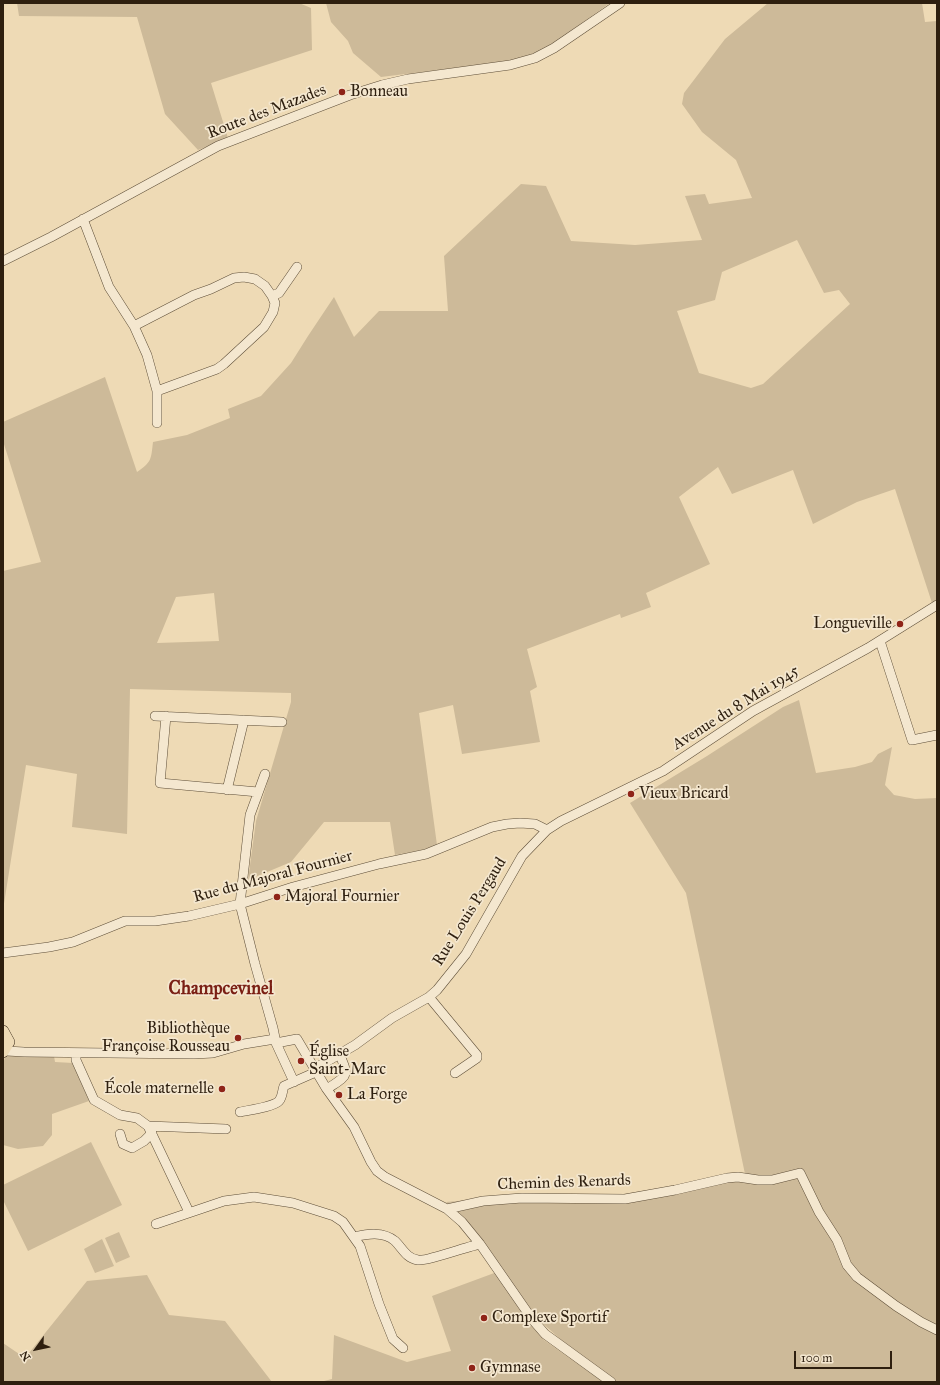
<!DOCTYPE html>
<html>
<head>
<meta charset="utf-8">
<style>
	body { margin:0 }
	#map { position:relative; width:940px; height:1385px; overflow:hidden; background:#eedab5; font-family:"IM FELL Great Primer",serif }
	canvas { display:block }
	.frame { position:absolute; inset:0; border:4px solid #2e1f0f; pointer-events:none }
	.north { position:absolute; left:16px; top:1329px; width:40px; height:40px; -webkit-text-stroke:3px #f4e7cf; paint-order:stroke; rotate:237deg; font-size:11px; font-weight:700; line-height:16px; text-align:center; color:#2e1f0f }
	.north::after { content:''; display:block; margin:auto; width:14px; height:18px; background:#2e1f0f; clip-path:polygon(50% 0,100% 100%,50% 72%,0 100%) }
	.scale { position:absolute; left:794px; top:1351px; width:98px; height:18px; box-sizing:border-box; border:2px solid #2e1f0f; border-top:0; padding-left:5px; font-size:12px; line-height:14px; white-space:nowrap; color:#2e1f0f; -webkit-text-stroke:3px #f4e7cf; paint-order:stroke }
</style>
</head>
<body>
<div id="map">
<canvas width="940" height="1385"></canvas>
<div class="frame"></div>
<div class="north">N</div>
<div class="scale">100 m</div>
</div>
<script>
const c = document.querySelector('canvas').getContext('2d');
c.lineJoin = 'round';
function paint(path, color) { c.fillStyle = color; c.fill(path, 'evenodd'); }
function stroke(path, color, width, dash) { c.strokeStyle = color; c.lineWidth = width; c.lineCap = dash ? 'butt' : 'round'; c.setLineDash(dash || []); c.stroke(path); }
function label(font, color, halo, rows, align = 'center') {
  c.font = font + ' "IM FELL Great Primer",serif'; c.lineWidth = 3.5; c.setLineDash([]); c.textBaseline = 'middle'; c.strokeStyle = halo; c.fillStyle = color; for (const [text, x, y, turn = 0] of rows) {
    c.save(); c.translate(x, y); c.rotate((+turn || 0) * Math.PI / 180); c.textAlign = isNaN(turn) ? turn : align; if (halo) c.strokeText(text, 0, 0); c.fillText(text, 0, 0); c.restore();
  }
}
const green = new Path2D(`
	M 17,3 L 299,3 L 311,8 L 312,50 L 211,83 L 228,138 L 198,150 L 165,114 L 137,17 L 19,16 Z
	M 326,3 L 610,3 L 547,48 L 530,55 L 511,61 L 381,77 L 353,53 L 348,41 L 331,22 Z
	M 768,3 L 922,3 L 925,22 L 937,21 L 937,600 L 932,603 L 895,489 L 857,502 L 813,524 L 793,470 L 732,494 L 718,467 L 679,497 L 710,564 L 646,593 L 651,607 L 621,618 L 620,614 L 527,649 L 537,687 L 530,691 L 540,742 L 462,754 L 453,705 L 419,713 L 437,845 L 421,850 L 395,855 L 390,822 L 324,822 L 291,862 L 248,880 L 256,821 L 291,702 L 291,693 L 130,689 L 127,834 L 72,827 L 77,774 L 26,765 L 3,910 L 3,571 L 41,562 L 3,441 L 3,422 L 105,377 L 137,472 C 152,462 151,459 153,442 L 187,435 L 230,418 L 228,409 L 261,396 L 291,363 L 308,336 L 334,297 L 354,337 L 379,311 L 448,311 L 444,256 L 521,184 L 546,186 L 571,241 L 635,245 L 702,240 L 685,196 L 705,194 L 709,204 L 752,198 L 736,160 L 702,132 L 682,104 L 684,93 L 725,39 ZM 797,240 L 824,293 L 839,290 L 850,304 L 763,384 L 751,388 L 699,373 L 677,311 L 715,300 L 722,272 ZM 214,593 L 219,641 L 157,643 L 176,597 Z
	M 799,700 L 816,773 L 855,767 L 872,762 L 878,754 L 892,747 L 885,785 L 894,795 L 915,799 L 937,798 L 937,1382 L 608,1382 L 539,1320 L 464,1220 L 446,1202 L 534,1194 L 617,1195 L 745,1174 L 686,893 L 630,803 L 707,756 L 783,707 Z
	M 6,1055 L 54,1056 L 55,1062 L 73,1063 L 89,1101 L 52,1114 L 52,1135 L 43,1146 L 18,1149 L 3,1145 L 3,1063 Z
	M 91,1142 L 122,1205 L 28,1251 L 3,1200 L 3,1185 Z
	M 119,1232 L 130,1257 L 116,1263 L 105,1238 Z
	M 102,1239 L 114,1266 L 95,1273 L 84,1249 Z
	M 497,1272 L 544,1340 L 603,1382 L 320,1382 L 332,1379 L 334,1335 L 407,1362 L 451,1351 L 432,1296 Z
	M 147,1275 L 169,1315 L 225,1321 L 272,1382 L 3,1382 L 3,1343 L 25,1358 L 87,1281 Z`);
const minor = new Path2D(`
	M 83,219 L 109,287 L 134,326 L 147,355 L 157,391 L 157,423
	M 3,261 L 51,237 L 218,146 L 350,95 L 382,85 L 408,79 L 510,65 L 535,58 L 554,48 L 620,3
	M 272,296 L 279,293 L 297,267
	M 134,326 L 194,295 L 211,289 L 234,278 L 244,277 L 255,279 L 265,286 L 272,296 L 275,303 L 273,312 L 264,327 L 224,364 L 217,369 L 157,391
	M 880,641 L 912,740 L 937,735
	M 155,716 L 282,722
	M 166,716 L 160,783 L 258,792
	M 265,774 L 250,815 L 240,904 L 255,964 L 273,1028 L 276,1043 L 294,1082
	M 227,790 L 244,720
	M 3,953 L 49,947 L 73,942 L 125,921 L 155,921 L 189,916 L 240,904 L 293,887 L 379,864 L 426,854 L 492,827 L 507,824 L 520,823 L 535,824 L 547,830
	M 429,997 L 477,1055 L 477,1058 L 455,1073
	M 276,1043 L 297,1039 L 326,1088 L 354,1127 L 371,1162 L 377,1171 L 385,1177 L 447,1209 L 462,1222 L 480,1244 L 532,1319 L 545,1334 L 611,1382
	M 4,1050 L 7,1051 L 24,1052 L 194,1054 L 213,1053 L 244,1044 L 275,1039
	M 76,1053 L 76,1060 L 94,1100 L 120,1115 L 137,1118 L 148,1126 L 189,1212
	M 314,1069 L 355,1045 L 392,1018 L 429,997 L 437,990 L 466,954 L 522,856 L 547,830 L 561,821 L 663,771 L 753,711 L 868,648 L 937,605
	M 327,1089 C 346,1076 351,1077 339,1054
	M 240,1112 C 249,1110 273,1107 279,1101 C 283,1096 282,1091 284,1086 L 316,1072
	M 148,1126 L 226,1129
	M 120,1134 L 123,1144 L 132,1148 L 144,1141 L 152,1133
	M 447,1209 L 483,1201 L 522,1198 L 625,1199 L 675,1190 L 727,1178 L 738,1177 L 758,1180 L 772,1180 L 800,1173 L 819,1212 L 837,1240 L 847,1265 L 857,1277 L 896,1306 L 921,1322 L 937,1330
	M 156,1224 L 224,1201 L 254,1197 L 293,1203 L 334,1216 L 343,1222 L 360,1246 L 379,1304 L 393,1339 L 403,1348
	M 354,1237 C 367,1234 383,1231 395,1241 C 403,1249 406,1258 418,1260 C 425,1262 469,1246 480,1244`);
const major = new Path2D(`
	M 3,1031 L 9,1042 L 3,1052`);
const markers = [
	[342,92,4,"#8f2418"],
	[900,624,4,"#8f2418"],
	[631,794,4,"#8f2418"],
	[277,897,4,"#8f2418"],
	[238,1038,4,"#8f2418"],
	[301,1061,4,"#8f2418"],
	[222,1089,4,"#8f2418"],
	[339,1095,4,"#8f2418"],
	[484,1318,4,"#8f2418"],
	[472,1368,4,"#8f2418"]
];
const poiNames = [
	["Bonneau",350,92],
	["Longueville",892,624,"right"],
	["Vieux Bricard",639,794],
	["Majoral Fournier",285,897],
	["Bibliothèque",230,1029,"right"],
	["Françoise Rousseau",230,1047,"right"],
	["Église",309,1052],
	["Saint-Marc",309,1070],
	["École maternelle",214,1089,"right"],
	["La Forge",347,1095],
	["Complexe Sportif",492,1318],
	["Gymnase",480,1368]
];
const streetNames = [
	["Route des Mazades",267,112,-21],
	["Avenue du 8 Mai 1945",736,708,-32],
	["Rue du Majoral Fournier",273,877,-15],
	["Rue Louis Pergaud",470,912,-58],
	["Chemin des Renards",564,1183,-2]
];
const quarterNames = [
	["Champcevinel",221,990]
];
paint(green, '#cdba99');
stroke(minor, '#5e4e38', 10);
stroke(major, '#2e1f0f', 12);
stroke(minor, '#f4e7cf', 9);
stroke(major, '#eedab5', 11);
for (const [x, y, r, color] of markers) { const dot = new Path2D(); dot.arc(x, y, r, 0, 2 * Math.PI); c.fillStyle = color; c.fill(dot); stroke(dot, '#f4e7cf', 1.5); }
label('16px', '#2e1f0f', '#f4e7cf', poiNames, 'left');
label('16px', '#2e1f0f', '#f4e7cf', streetNames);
label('bold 18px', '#7a1f14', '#f4e7cf', quarterNames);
</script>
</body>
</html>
